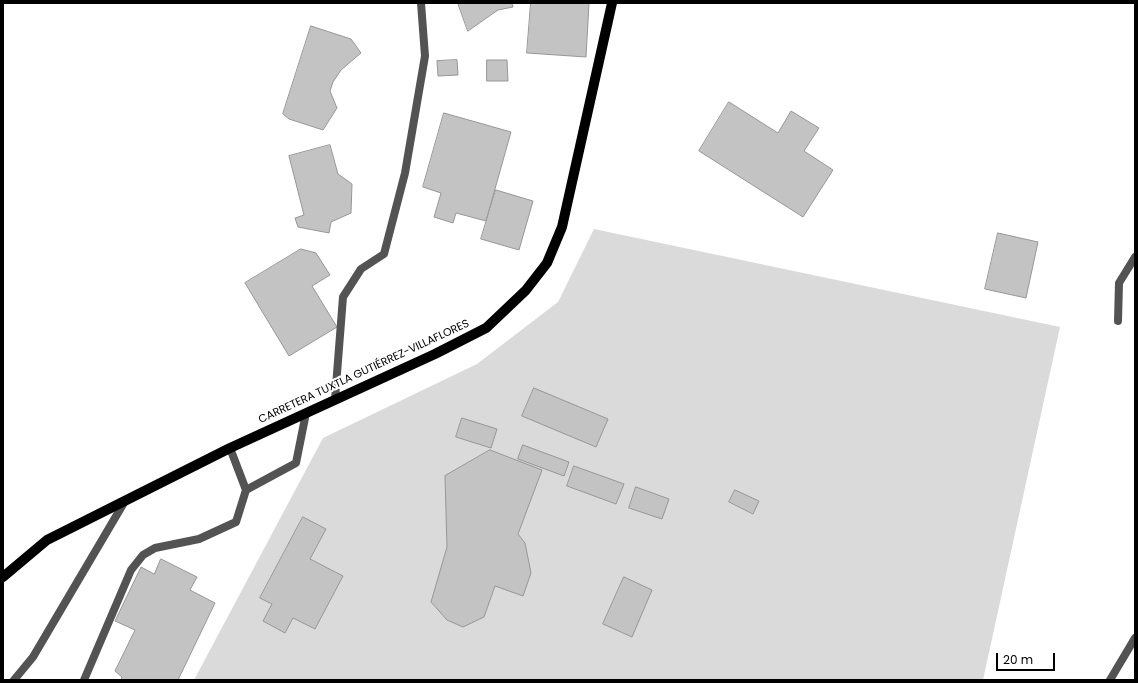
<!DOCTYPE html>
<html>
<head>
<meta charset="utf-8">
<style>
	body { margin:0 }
	#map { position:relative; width:1138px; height:683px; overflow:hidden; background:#fff; font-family:Poppins,sans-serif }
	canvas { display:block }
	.frame { position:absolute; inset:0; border:4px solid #000; pointer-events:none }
	.scale { position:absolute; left:996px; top:653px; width:59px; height:18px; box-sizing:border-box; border:2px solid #000; border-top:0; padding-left:5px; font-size:12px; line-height:14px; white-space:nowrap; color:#000; -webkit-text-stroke:3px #fff; paint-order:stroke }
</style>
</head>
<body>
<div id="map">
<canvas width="1138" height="683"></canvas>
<div class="frame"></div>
<div class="scale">20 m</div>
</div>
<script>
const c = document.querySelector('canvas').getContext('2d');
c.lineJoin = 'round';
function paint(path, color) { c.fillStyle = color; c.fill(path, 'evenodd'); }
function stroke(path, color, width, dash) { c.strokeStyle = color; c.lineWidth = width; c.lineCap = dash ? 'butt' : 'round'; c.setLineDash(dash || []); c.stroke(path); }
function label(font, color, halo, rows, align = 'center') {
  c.font = font + ' Poppins,sans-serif'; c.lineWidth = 4; c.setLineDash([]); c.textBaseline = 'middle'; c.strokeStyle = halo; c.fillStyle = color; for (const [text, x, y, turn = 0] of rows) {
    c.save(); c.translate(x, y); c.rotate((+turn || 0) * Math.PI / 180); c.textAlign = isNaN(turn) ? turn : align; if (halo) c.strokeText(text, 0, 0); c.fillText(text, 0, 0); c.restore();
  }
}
const green = new Path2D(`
	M 594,229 L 1060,327 L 983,680 L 194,680 L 323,438 L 477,364 L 558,302 Z`);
const building = new Path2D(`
	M 458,3 L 512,3 L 513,7 L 498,10 L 468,31 Z
	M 531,3 L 589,3 L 586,57 L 527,53 Z
	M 311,26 L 351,39 L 361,53 L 341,70 L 333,82 L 330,91 L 337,108 L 323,130 L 289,119 L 283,114 Z
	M 457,60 L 458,75 L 438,76 L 437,61 Z
	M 487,60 L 507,60 L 508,81 L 487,81 Z
	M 729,102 L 778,133 L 791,111 L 819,128 L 804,151 L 833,170 L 803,217 L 699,151 Z
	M 444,113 L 511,132 L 486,221 L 456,213 L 453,223 L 434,217 L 441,193 L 423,187 Z
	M 330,145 L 338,174 L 352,184 L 351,213 L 331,222 L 329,233 L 298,227 L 295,218 L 304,215 L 289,156 Z
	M 496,190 L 533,201 L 519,250 L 481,239 Z
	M 998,233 L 1038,242 L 1026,298 L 985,289 Z
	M 301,249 L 316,253 L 330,275 L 312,286 L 337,327 L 289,356 L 245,283 Z
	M 534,388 L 608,419 L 596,447 L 522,416 Z
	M 462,418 L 497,429 L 491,448 L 456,437 Z
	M 523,445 L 569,462 L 564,476 L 518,459 Z
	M 490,450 L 542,470 L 518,534 L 525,543 L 531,573 L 523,596 L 495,586 L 484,617 L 463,627 L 447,620 L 431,602 L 447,547 L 445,476 Z
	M 574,466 L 624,484 L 616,504 L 567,486 Z
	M 636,487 L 669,499 L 662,519 L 629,508 Z
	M 735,490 L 759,501 L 753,514 L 729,502 Z
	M 303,517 L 326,529 L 310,559 L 343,576 L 315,629 L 293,618 L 285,633 L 263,621 L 272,604 L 260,598 Z
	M 161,559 L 197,577 L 190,590 L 215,603 L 178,680 L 121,680 L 122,677 L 115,671 L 135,630 L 115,621 L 141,567 L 154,574 Z
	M 624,577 L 652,590 L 632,637 L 603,624 Z`);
const lane = new Path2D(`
	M 1118,321 L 1119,283 L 1135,257
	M 246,490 L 296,463 L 306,413
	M 14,680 L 33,657 L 125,501
	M 84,680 L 131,570 L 143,555 L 155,548 L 199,539 L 236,522 L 246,490 L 230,448`);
const street = new Path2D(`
	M 335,399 L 343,297 L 361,269 L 384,254 L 405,173 L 425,56 L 421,3
	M 1110,680 L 1135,638`);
const primary = new Path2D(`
	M 3,577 L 47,540 L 230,448 L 435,354 L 486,328 L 526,290 L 547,263 L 562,227 L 612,3`);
const streetNames = [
	["CARRETERA TUXTLA GUTIÉRREZ-VILLAFLORES",364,372,-25]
];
paint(green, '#dadada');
paint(building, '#c3c3c3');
stroke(building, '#979797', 1);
stroke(lane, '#535353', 8);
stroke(street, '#535353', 8);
stroke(primary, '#000', 10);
label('11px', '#000', '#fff', streetNames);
</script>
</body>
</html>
